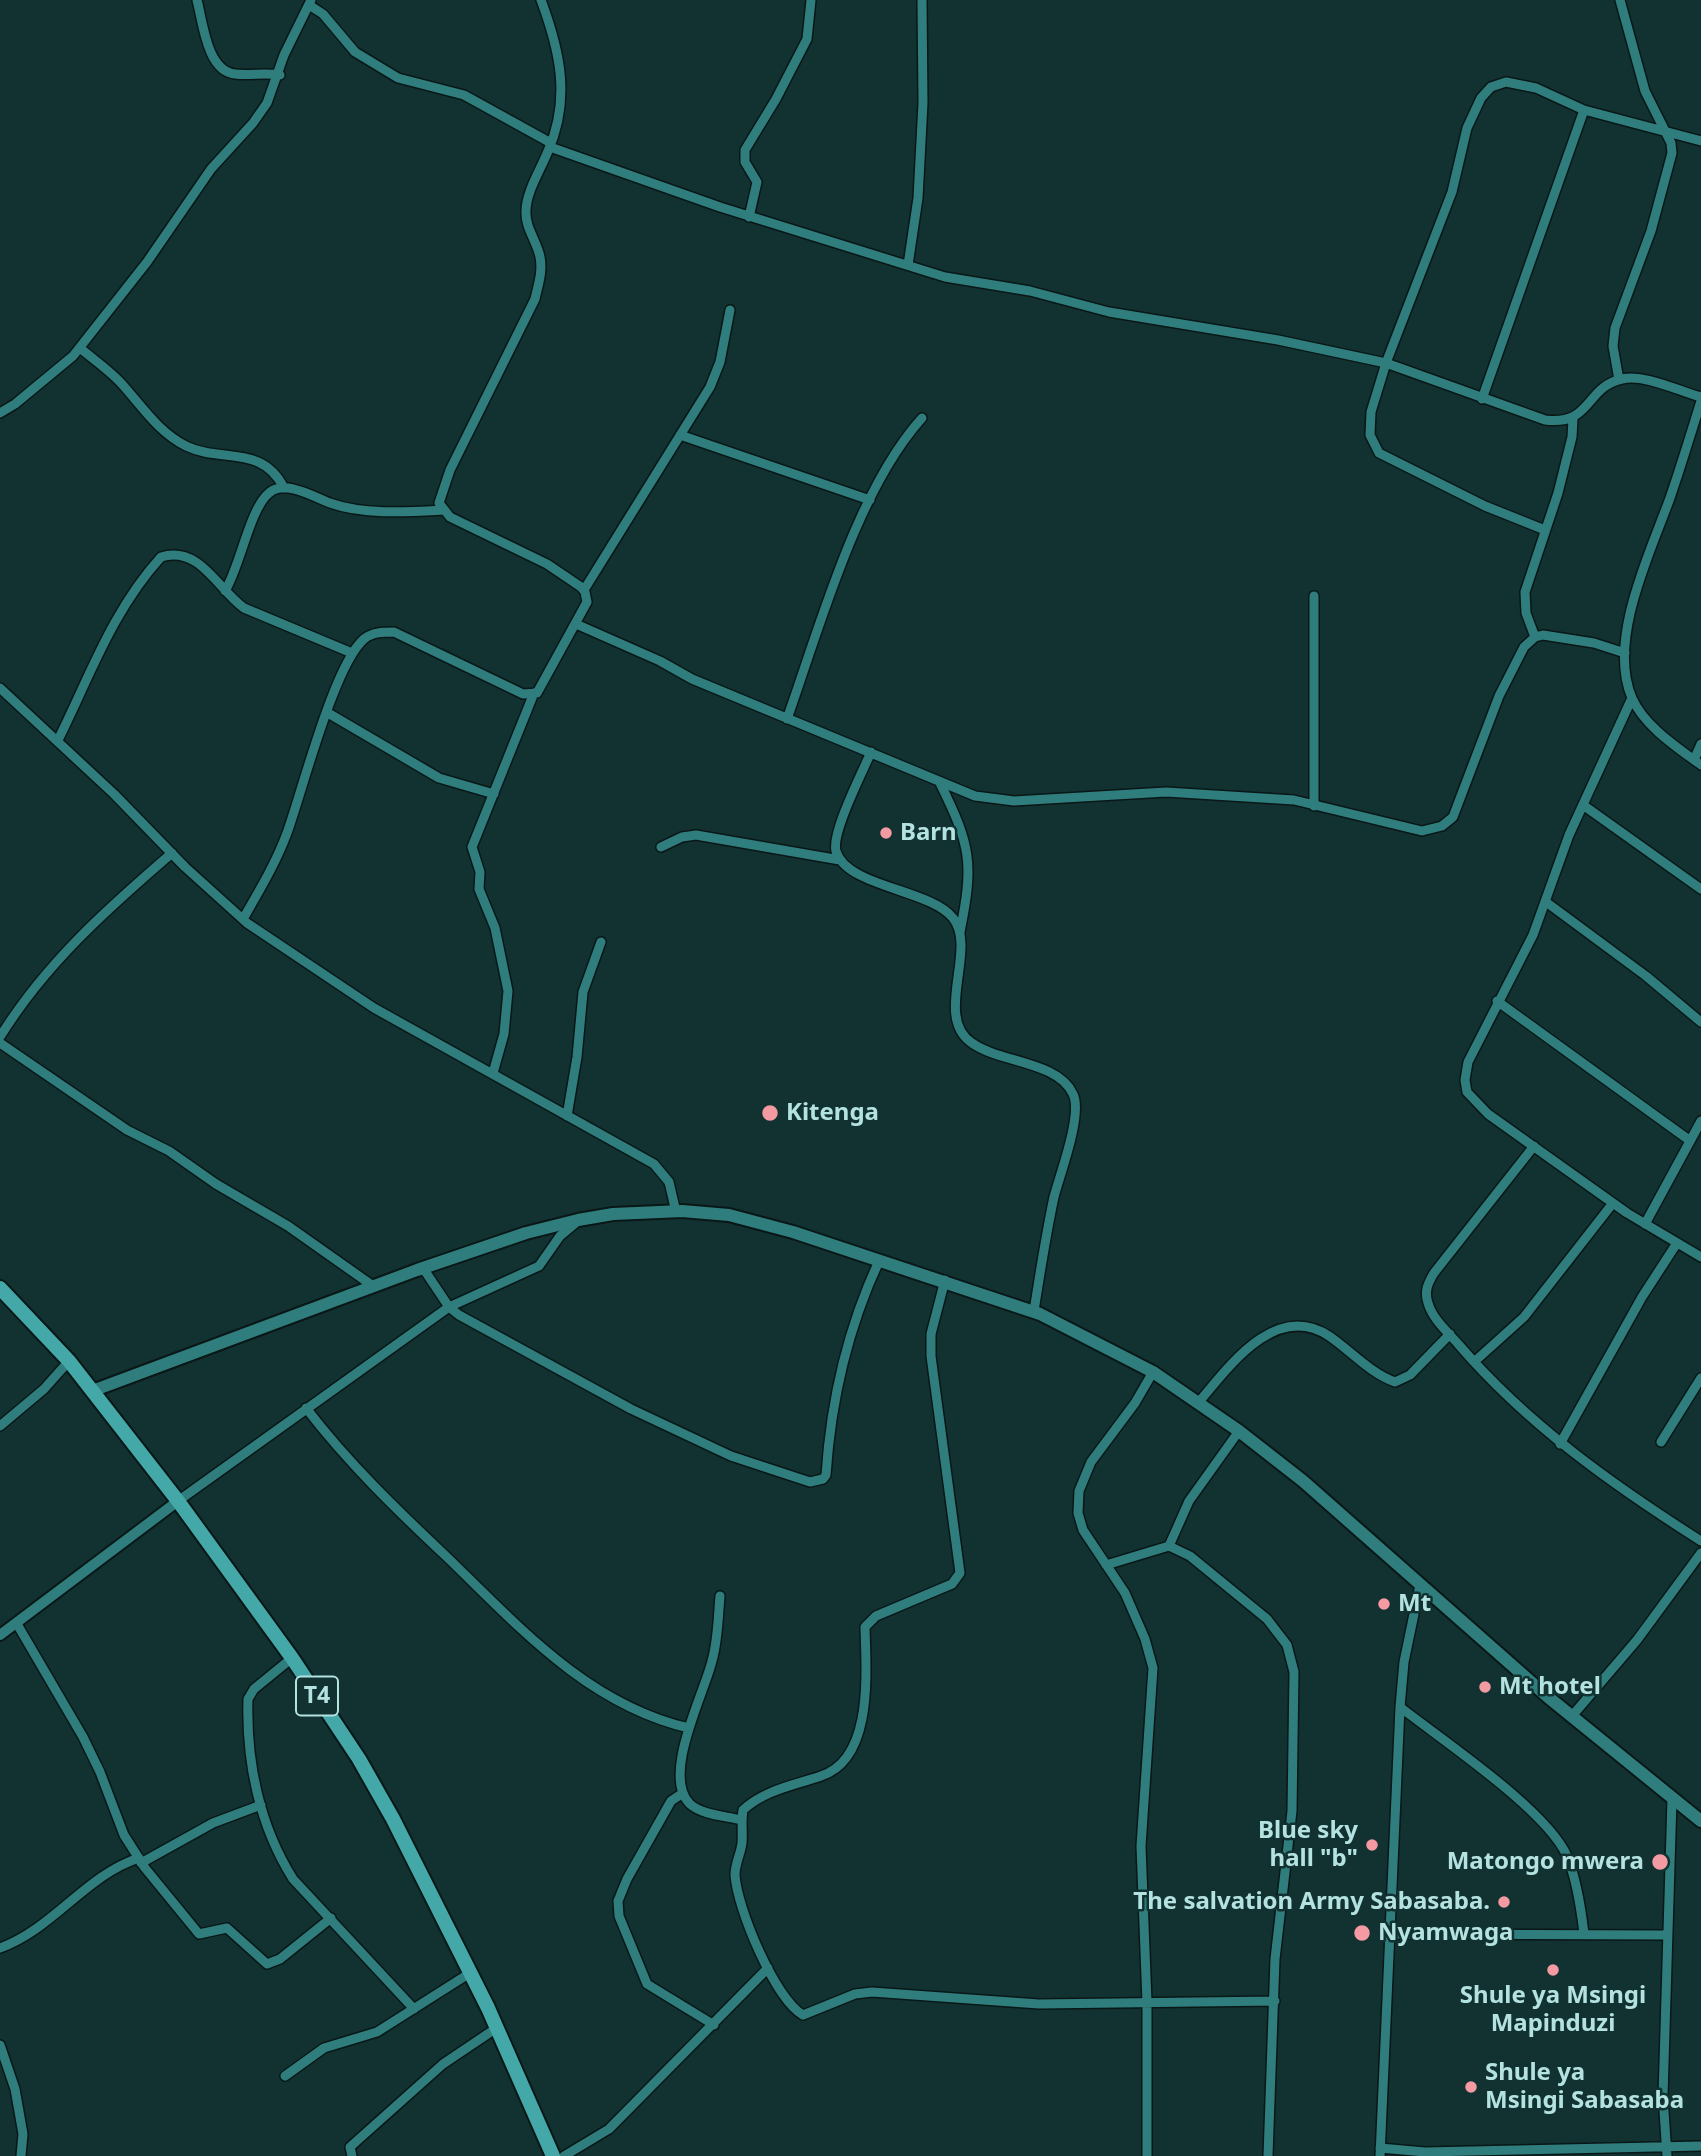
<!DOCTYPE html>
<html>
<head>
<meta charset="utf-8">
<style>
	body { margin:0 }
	canvas { display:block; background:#113231 }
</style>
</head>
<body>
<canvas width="1701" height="2156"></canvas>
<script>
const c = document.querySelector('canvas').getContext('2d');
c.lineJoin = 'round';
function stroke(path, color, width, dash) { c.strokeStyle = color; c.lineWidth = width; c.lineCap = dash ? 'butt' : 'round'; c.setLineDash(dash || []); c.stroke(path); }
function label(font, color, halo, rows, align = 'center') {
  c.font = font + ' "Noto Sans",sans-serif'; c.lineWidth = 5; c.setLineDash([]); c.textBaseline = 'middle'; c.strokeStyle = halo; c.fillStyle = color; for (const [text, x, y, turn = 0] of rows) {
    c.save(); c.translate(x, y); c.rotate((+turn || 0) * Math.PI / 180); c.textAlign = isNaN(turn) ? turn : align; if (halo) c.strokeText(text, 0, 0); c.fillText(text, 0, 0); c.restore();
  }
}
const minor = new Path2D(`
	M 197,0 C 203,23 207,71 235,74 C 250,76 265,72 280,75
	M 309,5 L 323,14 L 355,52 L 398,78 L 464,95 L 551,143
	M 550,147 L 720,207 L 945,277 L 1030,291 L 1109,312 L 1278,340 L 1386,363 L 1545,420 C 1592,426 1585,387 1622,379 C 1646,374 1678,391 1701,397
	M 749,217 L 757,182 L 745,162 L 745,150 L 776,99 L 807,39 L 811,0
	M 908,265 L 918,198 L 923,103 L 922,0
	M 80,348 C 93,359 109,370 121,383 C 141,405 158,432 186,446 C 221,463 262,444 284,488
	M 1619,380 L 1613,346 L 1615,328 L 1651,231 L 1672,153 L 1671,143 L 1645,91 L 1620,0
	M 1482,399 L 1584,110
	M 1701,401 C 1691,433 1681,466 1670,498 C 1650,553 1607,641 1632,698 C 1644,726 1678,748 1701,765
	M 0,413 L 15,404 L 73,356 L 147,262 L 211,169 L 253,123 L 267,103 L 284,55 L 311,0
	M 680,435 L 870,500
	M 1545,530 L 1485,506 L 1379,453 L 1370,435 L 1371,412 L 1386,363 L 1452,192 L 1467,128 L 1481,98 L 1491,87 L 1506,82 L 1536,88 L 1584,110 L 1701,141
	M 584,590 L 710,387 L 720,362 L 730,310
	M 225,591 C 240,567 250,508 269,493 C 285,479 314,497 330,503 C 363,515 408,512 443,510
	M 1314,596 L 1314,806
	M 576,624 L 660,661 L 692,679 L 975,796 L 1014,801 L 1166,792 L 1294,800 L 1422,831 L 1442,826 L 1453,817 L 1499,696 L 1524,647 L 1535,637 L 1543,635 L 1594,643 L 1625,653
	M 1535,637 L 1526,613 L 1525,592 L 1558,493 L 1572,437 L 1573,419
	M 0,688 L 114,794 L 185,867 L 247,923 L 374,1008 L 654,1164 L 669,1182 L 676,1212
	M 1632,698 L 1569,835 L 1533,935 L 1468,1062 L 1465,1080 L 1467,1092 L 1488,1114 L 1627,1213 L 1701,1257
	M 328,713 L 439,778 L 494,794
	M 787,719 C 820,626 857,490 922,418
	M 58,740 C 90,676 112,611 161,557 C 200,545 218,590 244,608 L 352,653
	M 871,752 C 863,771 831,833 836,851 C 846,887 930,889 953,918 C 978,949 933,1017 972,1043 C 1000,1063 1058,1061 1073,1094 C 1083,1114 1060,1174 1054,1197 C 1046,1234 1040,1273 1034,1311
	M 1694,760 L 1701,744
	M 940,783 C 971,846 974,863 960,932
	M 1583,805 L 1701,889
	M 661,847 L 682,837 L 696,835 L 840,860
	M 1546,902 L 1646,976 L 1701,1022
	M 243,919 C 259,891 276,863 287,833 C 302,792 334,665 364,639 C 372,632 384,632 394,632 L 523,694 L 537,693 L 587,602 L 585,592 L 581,587 L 547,564 L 450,517 L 439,503 L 450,470 L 535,299 C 538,285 543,272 540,257 C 537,241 525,228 526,211 C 526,192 541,169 548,151 C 571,99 560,51 541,0
	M 1497,1001 L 1689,1140
	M 0,1037 C 45,964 107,909 172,853
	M 0,1043 L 127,1130 L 169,1151 L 216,1184 L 288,1226 L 373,1286
	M 493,1073 L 504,1034 L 508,991 L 495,928 L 479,889 L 480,872 L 472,847 L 534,693
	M 567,1116 L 577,1057 L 583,992 L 601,942
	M 1534,1146 L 1434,1273 C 1428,1283 1424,1291 1428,1303 C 1433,1320 1448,1332 1459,1345 C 1528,1425 1613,1485 1701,1541
	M 1645,1224 L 1701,1121
	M 423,1268 L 449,1307 L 459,1315 L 631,1409 L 731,1456 L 810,1482 L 823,1479 L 826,1475 C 831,1399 847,1330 879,1261
	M 945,1280 L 931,1334 L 931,1356 L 960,1573 L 952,1584 L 876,1616 L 865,1627 C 866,1671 874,1759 821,1776 C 795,1785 764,1790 743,1810 C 741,1821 743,1831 742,1843 C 741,1853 735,1863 735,1875 C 737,1908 775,1999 803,2015 L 855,1994 L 872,1992 L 1039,2004 L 1275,2001
	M 1474,1362 L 1524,1317 L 1613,1203
	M 1199,1402 C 1229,1366 1276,1301 1329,1336 C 1351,1351 1370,1373 1395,1382 L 1410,1375 L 1450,1334
	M 306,1408 C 349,1464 398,1511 449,1559 C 520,1628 589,1705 689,1728
	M 0,1426 L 44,1389 L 69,1361
	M 1661,1442 L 1701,1378
	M 1560,1444 L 1642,1297 L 1677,1243
	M 178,1501 L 449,1307 L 539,1266 L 560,1236 L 578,1221
	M 1169,1546 L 1189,1501 L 1239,1431
	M 1106,1565 L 1169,1546 L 1190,1556 L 1267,1619 L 1287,1645 L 1294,1672 L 1292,1811 L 1275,1959 L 1268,2156
	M 720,1596 C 718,1618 718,1640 712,1661 C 704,1694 661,1776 690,1804 C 702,1815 726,1816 741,1820
	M 17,1624 L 83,1737 L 100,1772 L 124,1835 L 145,1868 L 199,1934 L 227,1928 L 267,1964 L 280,1959 L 331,1918
	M 292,1658 L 254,1689 L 248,1699 C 246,1761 259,1825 293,1879 L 414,2009
	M 1400,1707 C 1442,1740 1547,1810 1567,1856 C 1577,1880 1581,1908 1584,1934
	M 1572,1716 L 1637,1640 L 1701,1553
	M 683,1793 L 671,1801 L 627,1879 L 618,1901 L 619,1916 L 647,1984 L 714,2025
	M 141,1863 L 213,1823 L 261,1805
	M 1389,1934 L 1666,1935
	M 0,1948 C 53,1929 86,1875 139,1858
	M 0,2045 L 15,2089 L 23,2134 L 21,2156
	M 285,2076 L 324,2048 L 377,2032 L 470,1973
	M 1380,2148 L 1425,2152 L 1701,2146
	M 352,2156 L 350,2147 L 443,2064 L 498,2027
	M 564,2156 L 609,2129 L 768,1968
	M 1147,2156 L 1147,2003 L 1141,1846 L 1153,1668 L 1145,1639 L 1125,1593 L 1083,1530 L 1078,1513 L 1079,1491 L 1091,1462 L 1135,1403 L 1153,1372
	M 1380,2156 L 1400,1707 L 1404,1662 L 1420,1585
	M 1667,2156 L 1663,2096 L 1672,1799`);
const tertiary = new Path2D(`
	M 0,1635 L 178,1501`);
const secondary = new Path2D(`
	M 92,1391 L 417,1270 L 526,1233 L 578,1220 L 613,1214 L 682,1211 L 729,1215 L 793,1232 L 1040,1314 L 1153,1372 L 1239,1431 L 1303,1481 L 1548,1697 L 1701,1821`);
const trunk = new Path2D(`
	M 0,1288 L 69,1361 L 178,1501 L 292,1658 L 359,1759 L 393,1819 L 488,2008 L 553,2156`);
const markers = [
	[886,833,7,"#f49aa2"],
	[770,1113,9,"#f49aa2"],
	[1384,1604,7,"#f49aa2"],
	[1485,1687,7,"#f49aa2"],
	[1372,1845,7,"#f49aa2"],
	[1660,1862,9,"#f49aa2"],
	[1504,1902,7,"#f49aa2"],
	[1362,1933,9,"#f49aa2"],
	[1553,1970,7,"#f49aa2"],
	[1471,2087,7,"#f49aa2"]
];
const shields = [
	[317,1696,42]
];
const shieldNames = [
	["T4",317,1696]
];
const poiNames = [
	["Barn",900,833],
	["Kitenga",786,1113],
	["Mt",1398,1604],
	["Mt hotel",1499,1687],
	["Blue sky",1358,1831,"right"],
	["hall \"b\"",1358,1859,"right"],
	["Matongo mwera",1644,1862,"right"],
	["The salvation Army Sabasaba.",1490,1902,"right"],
	["Nyamwaga",1378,1933],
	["Shule ya Msingi",1553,1996,"center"],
	["Mapinduzi",1553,2024,"center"],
	["Shule ya",1485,2073],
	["Msingi Sabasaba",1485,2101]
];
stroke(minor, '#091717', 12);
stroke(tertiary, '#091717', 14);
stroke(secondary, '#091717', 16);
stroke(trunk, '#091717', 18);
stroke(minor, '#2f7e7d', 9);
stroke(tertiary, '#2f7e7d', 10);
stroke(secondary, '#2f7e7d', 12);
stroke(trunk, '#44a8a8', 14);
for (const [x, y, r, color] of markers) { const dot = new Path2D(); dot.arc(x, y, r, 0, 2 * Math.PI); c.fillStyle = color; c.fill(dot); stroke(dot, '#113231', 2.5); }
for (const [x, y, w] of shields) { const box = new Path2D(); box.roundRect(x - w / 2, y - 19.5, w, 39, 5); c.fillStyle = '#113231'; c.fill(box); stroke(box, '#b4e2e1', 2); }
label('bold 23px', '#b4e2e1', null, shieldNames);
label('bold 24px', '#b4e2e1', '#113231', poiNames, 'left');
</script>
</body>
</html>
